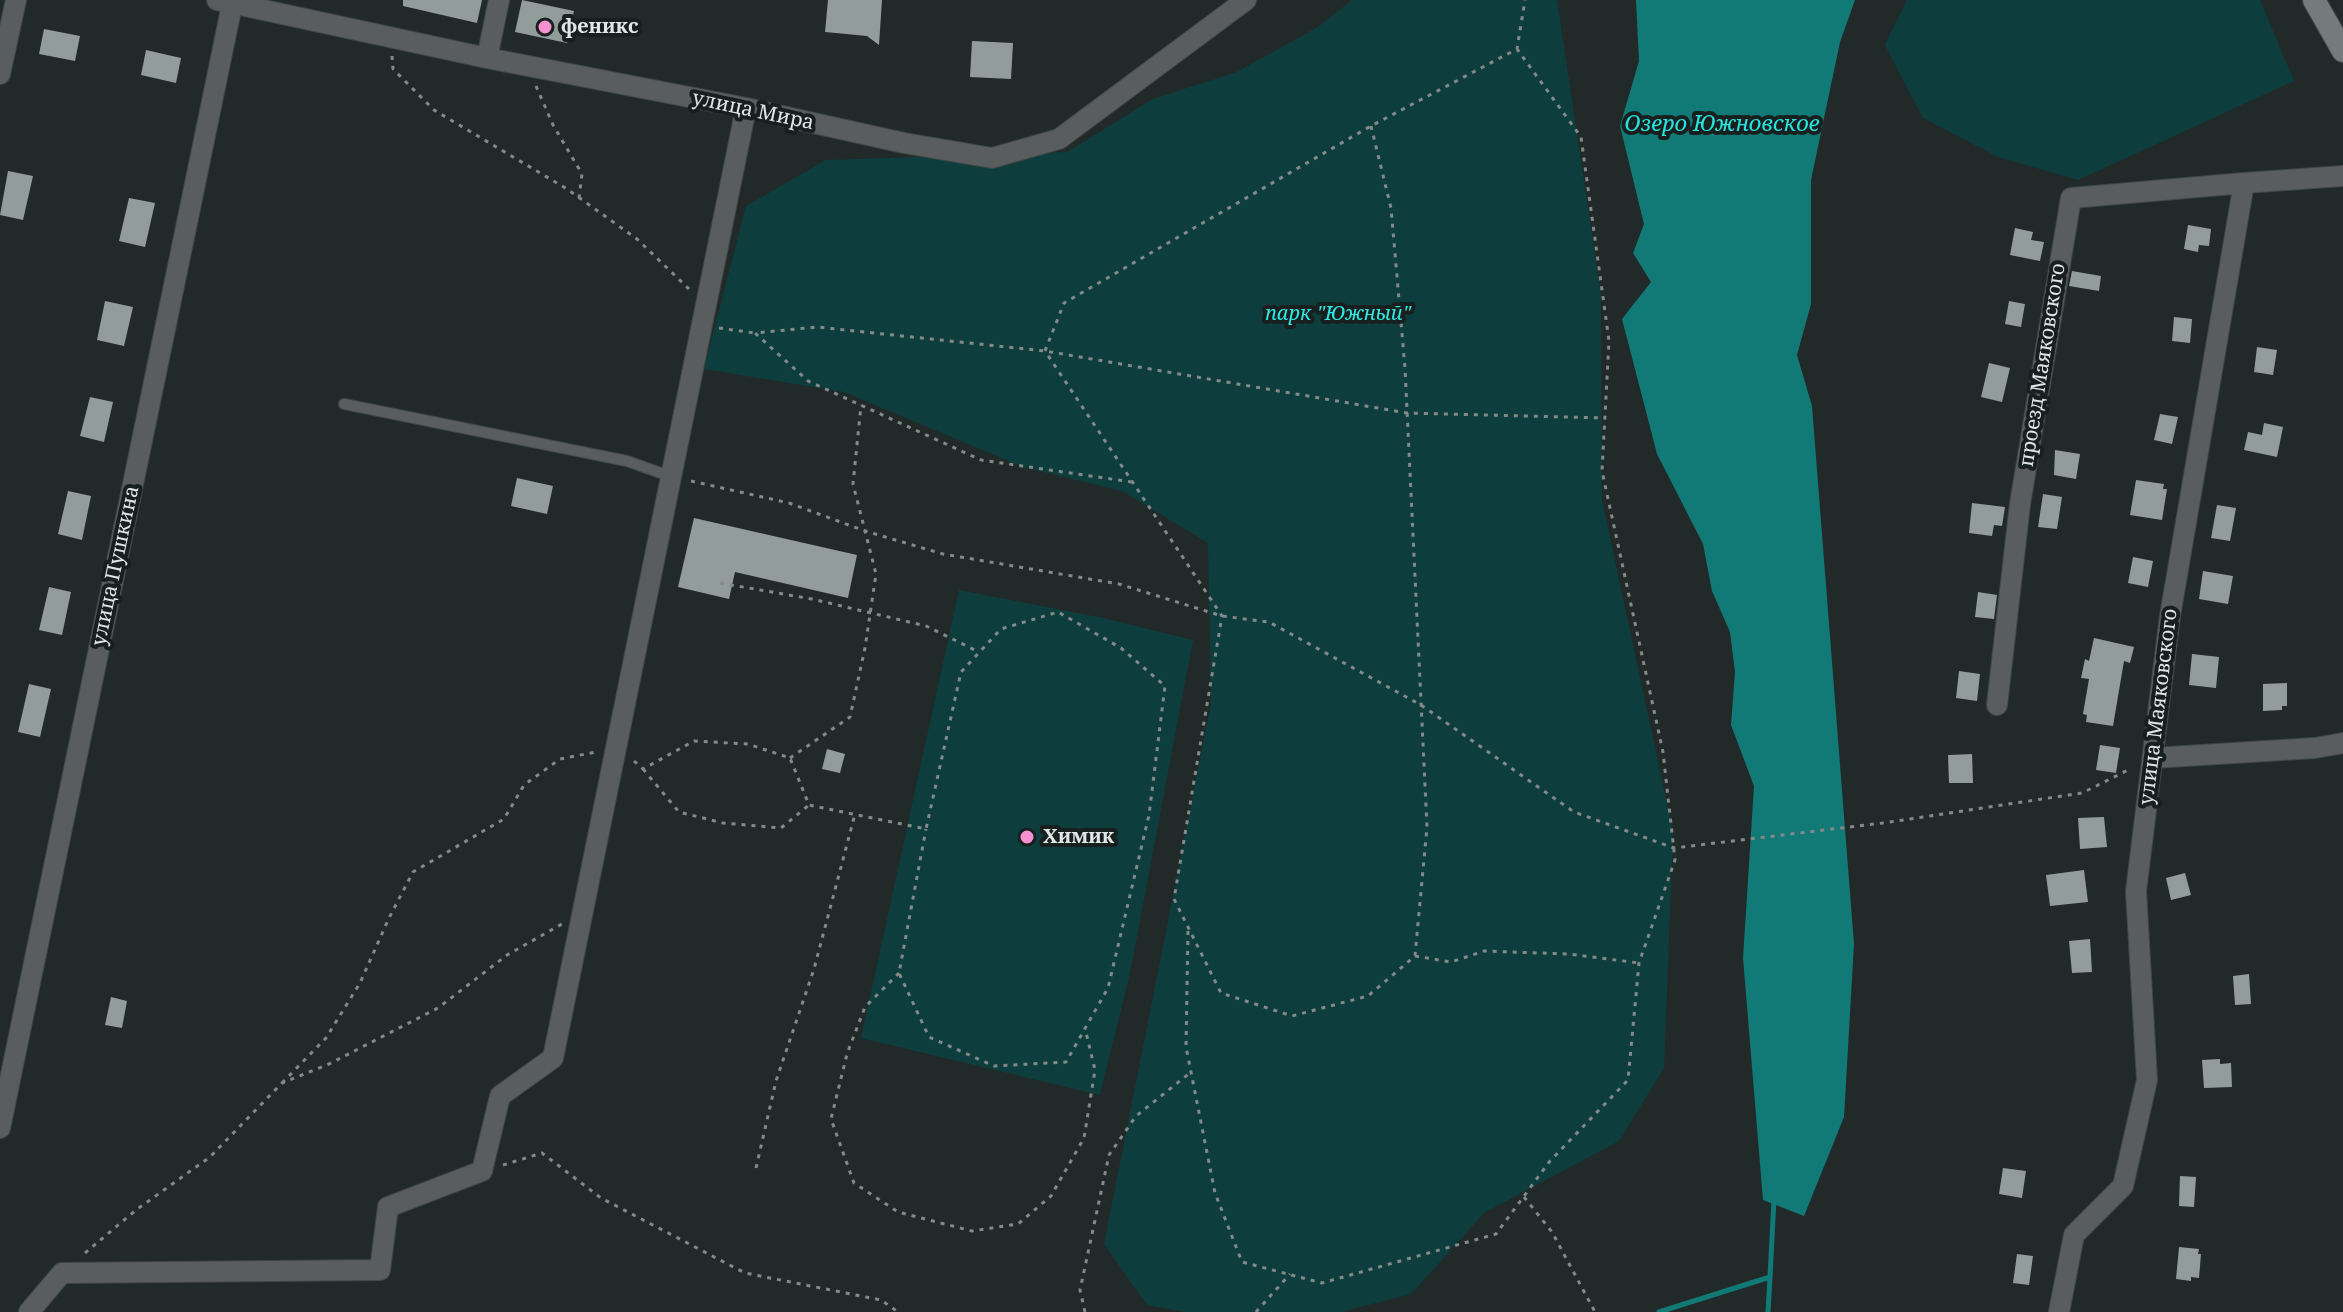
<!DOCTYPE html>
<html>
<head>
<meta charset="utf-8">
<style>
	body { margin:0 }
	canvas { display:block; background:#212929 }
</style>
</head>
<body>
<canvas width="2343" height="1312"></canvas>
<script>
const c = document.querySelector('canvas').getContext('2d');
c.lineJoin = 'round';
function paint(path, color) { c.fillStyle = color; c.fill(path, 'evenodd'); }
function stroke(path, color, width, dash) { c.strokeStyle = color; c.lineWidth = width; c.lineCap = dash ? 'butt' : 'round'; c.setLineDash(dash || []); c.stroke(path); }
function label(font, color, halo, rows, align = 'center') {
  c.font = font + ' "Noto Serif",serif'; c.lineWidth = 8; c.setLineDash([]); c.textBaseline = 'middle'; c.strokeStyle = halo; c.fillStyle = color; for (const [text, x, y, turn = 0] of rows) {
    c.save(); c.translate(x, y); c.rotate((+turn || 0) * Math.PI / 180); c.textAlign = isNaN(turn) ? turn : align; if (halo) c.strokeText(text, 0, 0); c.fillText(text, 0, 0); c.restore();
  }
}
const green = new Path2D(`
	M 1352,0 L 1557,0 L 1601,295 L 1602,500 L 1673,832 L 1664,1068 L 1619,1141 L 1484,1213 L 1411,1294 L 1341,1312 L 1185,1312 L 1147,1305 L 1104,1244 L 1211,704 L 1208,543 L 1122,491 L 1023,467 L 844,392 L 704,369 L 746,206 L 826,160 L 1067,152 L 1153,99 L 1237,72 L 1318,27 Z
	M 1907,0 L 2260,0 L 2294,81 L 2078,180 L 1998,157 L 1923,118 L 1885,45 Z
	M 959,590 L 1103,618 L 1193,640 L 1130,973 L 1100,1095 L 861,1038 Z`);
const water = new Path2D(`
	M 1636,0 L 1855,0 L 1840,42 L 1811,180 L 1811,304 L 1797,355 L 1812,406 L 1854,944 L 1844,1117 L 1804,1216 L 1763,1200 L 1743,958 L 1754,786 L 1731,725 L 1735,672 L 1730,632 L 1712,591 L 1703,544 L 1657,454 L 1622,319 L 1651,282 L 1633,253 L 1644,224 L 1620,126 L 1639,61 Z`);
const stream = new Path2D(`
	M 1659,1312 L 1770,1277 L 1774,1199
	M 1768,1312 L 1770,1277`);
const building = new Path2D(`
	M 403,0 L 482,0 L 477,23 L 403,6 Z
	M 522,0 L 574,11 L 567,43 L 515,32 Z
	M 828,0 L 882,0 L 879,45 L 867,36 L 825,32 Z
	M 44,29 L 80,36 L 75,61 L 39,54 Z
	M 972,41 L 1013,43 L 1011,79 L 970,77 Z
	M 146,50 L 181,58 L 176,83 L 141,75 Z
	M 8,171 L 33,176 L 23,220 L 0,215 Z
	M 129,198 L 155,203 L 145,247 L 119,241 Z
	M 2188,225 L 2211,229 L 2209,246 L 2199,245 L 2198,252 L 2184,249 Z
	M 2015,228 L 2033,232 L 2031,240 L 2044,242 L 2040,261 L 2010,255 Z
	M 2072,271 L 2101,276 L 2099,291 L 2069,286 Z
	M 105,301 L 133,307 L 124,346 L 97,340 Z
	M 2009,301 L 2025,304 L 2021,327 L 2005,324 Z
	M 2174,317 L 2192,319 L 2190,343 L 2172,341 Z
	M 2257,347 L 2277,350 L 2273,375 L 2254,372 Z
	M 1989,363 L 2010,368 L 2002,402 L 1981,397 Z
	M 90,397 L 113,402 L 104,442 L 80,436 Z
	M 2160,414 L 2178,417 L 2172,444 L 2154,440 Z
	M 2264,423 L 2283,427 L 2277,457 L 2244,450 L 2248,432 L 2262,435 Z
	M 2055,450 L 2080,454 L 2076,479 L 2054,475 Z
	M 517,478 L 553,486 L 547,514 L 511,506 Z
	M 2136,480 L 2164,484 L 2163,489 L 2167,489 L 2162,520 L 2130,515 Z
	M 68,491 L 91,496 L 82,540 L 58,534 Z
	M 2043,494 L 2062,497 L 2057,529 L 2038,527 Z
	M 1972,503 L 2005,507 L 2002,526 L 1994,525 L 1992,536 L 1969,533 Z
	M 2217,505 L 2236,508 L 2230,541 L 2211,538 Z
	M 694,518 L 857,555 L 848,598 L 735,572 L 729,599 L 678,587 Z
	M 2133,557 L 2153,561 L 2148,587 L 2128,583 Z
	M 2203,571 L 2233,576 L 2228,604 L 2199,599 Z
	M 49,587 L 71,592 L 62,635 L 39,630 Z
	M 1978,592 L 1997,595 L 1994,619 L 1975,617 Z
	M 2094,638 L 2134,647 L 2130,663 L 2124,661 L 2113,726 L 2086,722 L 2087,715 L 2083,714 L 2089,679 L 2081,678 L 2085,659 L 2089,661 Z
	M 2192,654 L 2219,657 L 2216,688 L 2189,685 Z
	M 1959,671 L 1980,674 L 1977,701 L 1956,698 Z
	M 2287,683 L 2287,706 L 2282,706 L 2282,710 L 2263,711 L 2263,684 Z
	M 29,684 L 51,689 L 40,737 L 18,732 Z
	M 2100,745 L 2120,748 L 2116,773 L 2096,770 Z
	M 827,749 L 845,754 L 840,773 L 822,769 Z
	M 1972,754 L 1973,783 L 1949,783 L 1948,755 Z
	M 2104,817 L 2107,847 L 2080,849 L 2078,818 Z
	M 2084,870 L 2088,902 L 2050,906 L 2046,875 Z
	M 2185,873 L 2191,895 L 2171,900 L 2166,878 Z
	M 2090,939 L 2092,972 L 2072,973 L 2069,941 Z
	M 2249,974 L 2251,1004 L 2235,1005 L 2233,976 Z
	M 111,997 L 127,1001 L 122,1028 L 105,1025 Z
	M 2220,1059 L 2220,1064 L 2231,1063 L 2232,1087 L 2204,1088 L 2202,1060 Z
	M 2003,1168 L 2026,1171 L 2022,1198 L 1999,1194 Z
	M 2180,1176 L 2196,1177 L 2194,1207 L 2179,1206 Z
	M 2179,1247 L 2199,1249 L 2198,1254 L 2201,1254 L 2199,1278 L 2191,1277 L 2191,1281 L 2176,1279 Z
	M 2017,1254 L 2033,1256 L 2029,1285 L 2013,1283 Z`);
const path = new Path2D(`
	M 392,56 L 393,69 L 434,110 L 567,189 L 637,239 L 689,289
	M 536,86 L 553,125 L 582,174 L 579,198
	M 1371,126 L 1391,208 L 1405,368 L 1427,827 L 1415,956 L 1368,996 L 1292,1016 L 1221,993 L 1174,899 L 1222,616 L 1045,351 L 1064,303 L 1371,126 L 1517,49 L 1525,0
	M 719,328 L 755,333
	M 691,481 L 789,503 L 865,531 L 943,554 L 1119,584 L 1222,616 L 1269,622 L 1421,705 L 1574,812 L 1674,848 L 1883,823 L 2082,793 L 2130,769
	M 1132,482 L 981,460 L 808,381 L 755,333 L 817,327 L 1045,351 L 1407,413 L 1605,418
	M 720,583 L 812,599 L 926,626 L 979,652
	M 790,758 L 850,717 L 865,648 L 876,574 L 853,484 L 861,405
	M 634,761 L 643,769 L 694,741 L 748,744 L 790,758 L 809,805 L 926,829 L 961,672 L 1001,629 L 1058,612 L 1121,648 L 1165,686 L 1149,815 L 1108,988 L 1066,1062 L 994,1066 L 929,1037 L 899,973 L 926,829
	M 643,769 L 679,812 L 723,823 L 781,828 L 809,805
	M 1188,931 L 1186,1047 L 1215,1193 L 1242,1262 L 1322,1283 L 1496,1234 L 1550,1161 L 1628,1080 L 1639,963 L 1675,860 L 1663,752 L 1602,471 L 1609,341 L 1581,137 L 1517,49
	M 1415,956 L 1451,962 L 1484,951 L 1568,954 L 1639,963
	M 899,973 L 865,1007 L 847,1054 L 831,1119 L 854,1183 L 898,1212 L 972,1231 L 1018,1224 L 1051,1196 L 1084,1138 L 1095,1070 L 1085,1028
	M 282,1083 L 326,1038 L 360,983 L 389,918 L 413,872 L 504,819 L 524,785 L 560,759 L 596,752
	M 503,1165 L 542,1153 L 601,1198 L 745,1273 L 881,1300 L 898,1312
	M 756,1168 L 776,1081 L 814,969 L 855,814
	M 1524,1197 L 1552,1232 L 1595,1312
	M 85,1253 L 136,1210 L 210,1157 L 282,1083 L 329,1064 L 438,1008 L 507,955 L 562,924
	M 1085,1312 L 1080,1290 L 1109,1155 L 1136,1116 L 1191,1072
	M 1256,1312 L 1290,1274`);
const service = new Path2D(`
	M 344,404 L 627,461 L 672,477`);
const minor = new Path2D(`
	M 217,0 L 487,58 L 746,108 L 904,143 L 992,158 L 1059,139 L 1246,0
	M 487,58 L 499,0
	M 0,74 L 16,0
	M 1997,705 L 2020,504 L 2071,198 L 2244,183
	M 2153,758 L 2315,748 L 2343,743
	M 0,1128 L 233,0
	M 29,1312 L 62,1273 L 380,1270 L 388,1207 L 482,1171 L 500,1096 L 553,1058 L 746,108
	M 2059,1312 L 2074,1235 L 2123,1186 L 2147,1080 L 2136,891 L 2170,616 L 2244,183 L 2343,176`);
const secondary = new Path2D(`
	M 2314,0 L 2343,51`);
const markers = [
	[545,27,8,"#f590d1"],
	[1027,837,8,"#f590d1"]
];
const poiNames = [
	["феникс",561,27],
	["Химик",1043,837]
];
const streetNames = [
	["улица Мира",753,111,12],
	["проезд Маяковского",2043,365,-81],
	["улица Пушкина",116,566,-78],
	["улица Маяковского",2159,707,-83]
];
const parkNames = [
	["парк \"Южный\"",1338,314]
];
const waterNames = [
	["Озеро Южновское",1722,125]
];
paint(green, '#0d3e3d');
paint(water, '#117a77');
stroke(stream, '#117a77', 5);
paint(building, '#929c9b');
stroke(service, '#404747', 12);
stroke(minor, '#404747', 22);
stroke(secondary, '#404747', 24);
stroke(path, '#848a8a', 3, [4, 6]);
stroke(service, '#595d5d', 10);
stroke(minor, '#595d5d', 20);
stroke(secondary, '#747b7a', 22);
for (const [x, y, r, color] of markers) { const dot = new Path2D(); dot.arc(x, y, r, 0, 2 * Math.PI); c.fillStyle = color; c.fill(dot); stroke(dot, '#18201f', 3); }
label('bold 20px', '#e0e5e5', '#18201f', poiNames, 'left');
label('20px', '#e0e5e5', '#18201f', streetNames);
label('italic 20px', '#2fe9e3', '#18201f', parkNames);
label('italic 22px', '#26e4df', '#18201f', waterNames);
</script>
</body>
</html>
